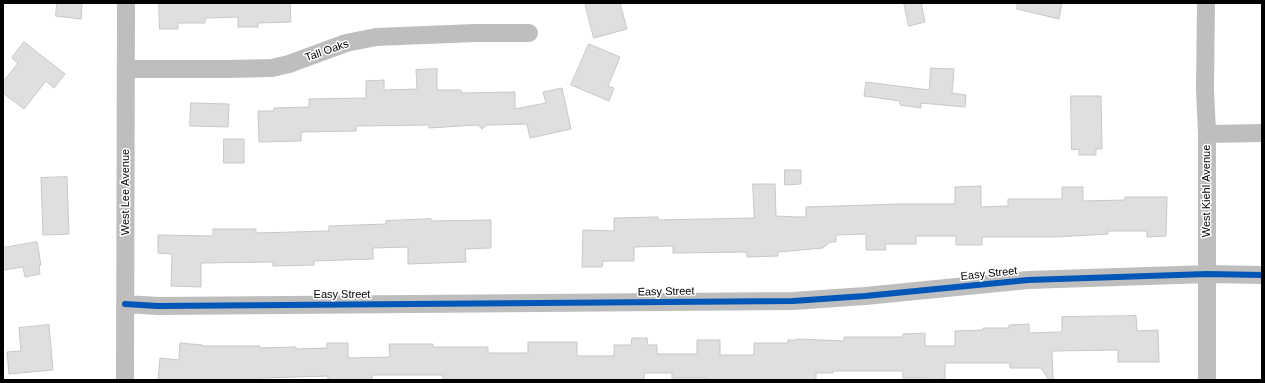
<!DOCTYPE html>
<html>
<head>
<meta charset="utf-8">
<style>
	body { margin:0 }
	#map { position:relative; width:1265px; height:383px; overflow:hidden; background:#fff; font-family:Helvetica,sans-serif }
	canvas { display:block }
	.frame { position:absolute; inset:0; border:4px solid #000; pointer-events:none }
</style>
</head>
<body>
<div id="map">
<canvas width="1265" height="383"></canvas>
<div class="frame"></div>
</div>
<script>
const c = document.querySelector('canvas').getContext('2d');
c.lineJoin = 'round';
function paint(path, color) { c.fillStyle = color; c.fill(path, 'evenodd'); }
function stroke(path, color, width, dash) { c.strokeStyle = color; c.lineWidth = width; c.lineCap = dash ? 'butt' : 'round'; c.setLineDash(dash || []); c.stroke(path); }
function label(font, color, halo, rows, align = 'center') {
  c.font = font + ' Helvetica,sans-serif'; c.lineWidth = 3; c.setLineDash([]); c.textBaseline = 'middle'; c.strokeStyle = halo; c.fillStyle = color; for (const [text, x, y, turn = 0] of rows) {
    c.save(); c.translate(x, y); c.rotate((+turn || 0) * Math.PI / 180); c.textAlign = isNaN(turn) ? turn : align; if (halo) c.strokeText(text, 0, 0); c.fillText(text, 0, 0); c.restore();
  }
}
const building = new Path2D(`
	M 57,3 L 82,3 L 81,19 L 56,16 Z
	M 159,3 L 290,3 L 291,22 L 258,23 L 258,27 L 238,27 L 238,17 L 205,18 L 205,23 L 178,23 L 178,29 L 160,29 Z
	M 585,3 L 620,3 L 627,29 L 594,38 Z
	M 904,3 L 921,3 L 925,22 L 909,26 Z
	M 1018,3 L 1062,3 L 1059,19 L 1017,9 Z
	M 24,42 L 65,74 L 54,88 L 46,81 L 24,109 L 3,93 L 3,82 L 18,63 L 12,58 Z
	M 589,44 L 620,57 L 608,86 L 614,88 L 609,101 L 571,85 Z
	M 931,68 L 954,69 L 952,93 L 966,95 L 965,107 L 921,103 L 921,108 L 900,105 L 900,101 L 864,96 L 866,82 L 929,90 Z
	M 437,69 L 437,90 L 461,90 L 461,93 L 515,92 L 515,109 L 546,103 L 543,92 L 562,88 L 571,129 L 530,138 L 527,124 L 487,125 L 482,129 L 478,125 L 429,128 L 429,125 L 356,126 L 356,131 L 301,132 L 301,141 L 259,142 L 258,111 L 274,111 L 274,108 L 309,107 L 309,99 L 366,98 L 366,81 L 384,80 L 384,90 L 417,89 L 416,70 Z
	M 1071,96 L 1101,96 L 1102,149 L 1096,149 L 1096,155 L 1079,155 L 1079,149 L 1072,150 Z
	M 191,103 L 229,104 L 228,127 L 190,126 Z
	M 224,139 L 244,139 L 244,163 L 224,163 Z
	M 785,170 L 801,170 L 801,184 L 785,185 Z
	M 67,177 L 69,234 L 43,235 L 41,178 Z
	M 753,184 L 775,184 L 776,216 L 797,217 L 806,217 L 806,207 L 899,204 L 955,204 L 955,187 L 981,186 L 981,207 L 1008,206 L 1008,199 L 1062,199 L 1062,187 L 1083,187 L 1083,201 L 1125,200 L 1125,197 L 1167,197 L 1166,236 L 1147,237 L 1147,231 L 1107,231 L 1108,234 L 1054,237 L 982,237 L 982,245 L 956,245 L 956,236 L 916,236 L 916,244 L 885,244 L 886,250 L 866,250 L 866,234 L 836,235 L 836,242 L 830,242 L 823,248 L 778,252 L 778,256 L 747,257 L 747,252 L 673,253 L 673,246 L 634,247 L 634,261 L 603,261 L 602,267 L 582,267 L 583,230 L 614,231 L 614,218 L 658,217 L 658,220 L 754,218 Z
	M 431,219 L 431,221 L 491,220 L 491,248 L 465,249 L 466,262 L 408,264 L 408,247 L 373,248 L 373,259 L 314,261 L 314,265 L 273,266 L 273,262 L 201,263 L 201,287 L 171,286 L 172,254 L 158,253 L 158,235 L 213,236 L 213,229 L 256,229 L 256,233 L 329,231 L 329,226 L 386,224 L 386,221 Z
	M 37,242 L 41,265 L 39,265 L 40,274 L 25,277 L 23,267 L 3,270 L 3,248 Z
	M 1136,316 L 1137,331 L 1158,330 L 1159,362 L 1118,362 L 1118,350 L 1052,351 L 1053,380 L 1049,380 L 1041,368 L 1010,368 L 1010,363 L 945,363 L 945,379 L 943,378 L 943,380 L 925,380 L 925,378 L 903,378 L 903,371 L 833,371 L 833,373 L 816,373 L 816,380 L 706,380 L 706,378 L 672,378 L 672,373 L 644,373 L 644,380 L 456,380 L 443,379 L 443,375 L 372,375 L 372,380 L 328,380 L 328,376 L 260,378 L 260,380 L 158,380 L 160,358 L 179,360 L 180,343 L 202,345 L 202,346 L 260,346 L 260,348 L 296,347 L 296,349 L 327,348 L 327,343 L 348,343 L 348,358 L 390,357 L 389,344 L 433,344 L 433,347 L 488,347 L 488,353 L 528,353 L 528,342 L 577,342 L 577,356 L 614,356 L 614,345 L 631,345 L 632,338 L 647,338 L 648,345 L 657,345 L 657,354 L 697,354 L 697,340 L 720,340 L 720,355 L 754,355 L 754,343 L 788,343 L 788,340 L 797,340 L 797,339 L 844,341 L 844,337 L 903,337 L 903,334 L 925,333 L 925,346 L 955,346 L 955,331 L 983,330 L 983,328 L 1009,328 L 1009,325 L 1029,324 L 1029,333 L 1062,332 L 1062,317 Z
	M 49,325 L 53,370 L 9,374 L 7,352 L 21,351 L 19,328 Z`);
const minor = new Path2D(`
	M 1206,3 L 1205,89 L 1207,134 L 1207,380
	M 126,69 L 227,69 L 272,68 L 289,64 L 346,43 L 376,37 L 475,33 L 529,33
	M 1207,134 L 1262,133
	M 125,304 L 158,306 L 793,301 L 865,296 L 1028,280 L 1207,274 L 1262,275
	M 125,380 L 126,3`);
const cycleway = new Path2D(`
	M 125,304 L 158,306 L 793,301 L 865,296 L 1028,280 L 1207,274 L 1262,275`);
const streetNames = [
	["Tall Oaks",327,51,-19],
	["West Kiehl Avenue",1207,191,-90],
	["West Lee Avenue",126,192,-90],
	["Easy Street",989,274,-6],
	["Easy Street",666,292,-1],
	["Easy Street",342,295]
];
paint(building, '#dfdfdf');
stroke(building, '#c7c7c7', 1);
stroke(minor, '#bebebe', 18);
stroke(cycleway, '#0057b8', 6);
label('11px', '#000', '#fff', streetNames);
</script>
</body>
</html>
